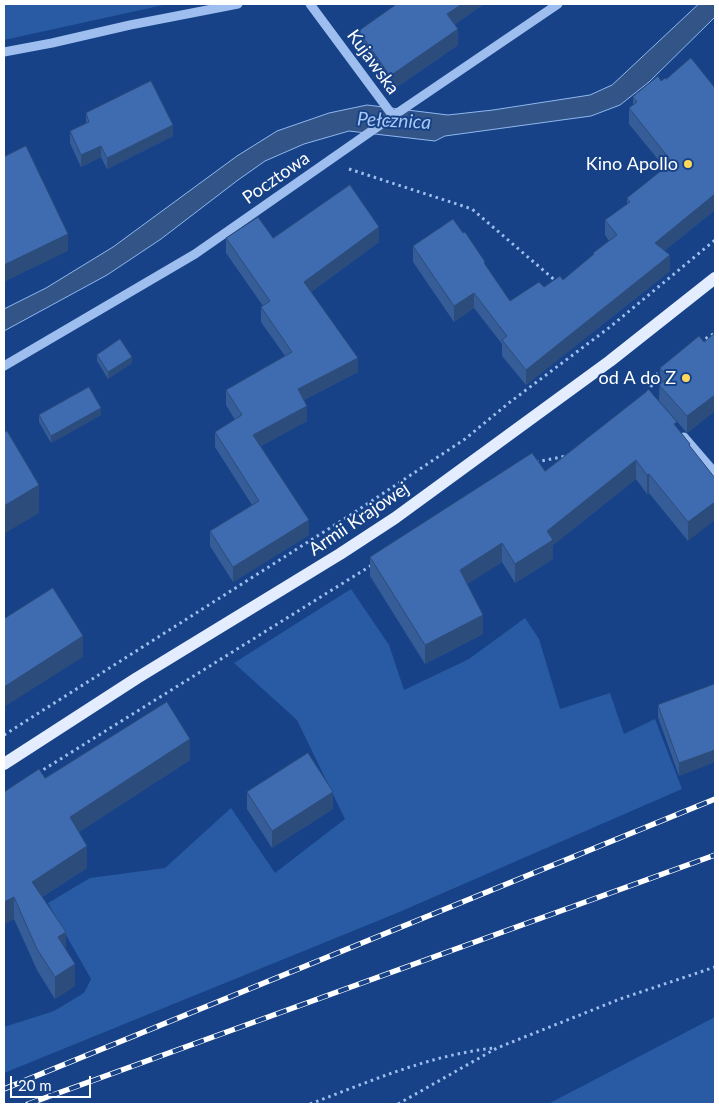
<!DOCTYPE html>
<html>
<head>
<meta charset="utf-8">
<style>
	body { margin:0 }
	#map { position:relative; width:719px; height:1108px; overflow:hidden; background:#174287; font-family:Lato,sans-serif }
	canvas { display:block }
	.frame { position:absolute; inset:0; border:5px solid #fff; pointer-events:none }
	.scale { position:absolute; left:10px; top:1076px; width:81px; height:22px; box-sizing:border-box; border:2px solid #fff; border-top:0; padding-left:6px; font-size:15px; line-height:18px; white-space:nowrap; color:#fff; -webkit-text-stroke:4px #174287; paint-order:stroke }
</style>
</head>
<body>
<div id="map">
<canvas width="719" height="1108"></canvas>
<div class="frame"></div>
<div class="scale">20 m</div>
</div>
<script>
const c = document.querySelector('canvas').getContext('2d');
c.lineJoin = 'round';
function paint(path, color) { c.fillStyle = color; c.fill(path, 'evenodd'); }
function stroke(path, color, width, dash) { c.strokeStyle = color; c.lineWidth = width; c.lineCap = dash ? 'butt' : 'round'; c.setLineDash(dash || []); c.stroke(path); }
function label(font, color, halo, rows, align = 'center') {
  c.font = font + ' Lato,sans-serif'; c.lineWidth = 4; c.setLineDash([]); c.textBaseline = 'middle'; c.strokeStyle = halo; c.fillStyle = color; for (const [text, x, y, turn = 0] of rows) {
    c.save(); c.translate(x, y); c.rotate((+turn || 0) * Math.PI / 180); c.textAlign = isNaN(turn) ? turn : align; if (halo) c.strokeText(text, 0, 0); c.fillText(text, 0, 0); c.restore();
  }
}
const green = new Path2D(`
	M 4,4 L 168,4 L 4,40 Z
	M 351,589 L 389,645 L 404,690 L 469,659 L 525,618 L 539,639 L 560,709 L 610,693 L 624,734 L 655,719 L 682,789 L 397,913 L 4,1073 L 4,1027 L 54,1011 L 84,993 L 91,979 L 48,903 L 90,878 L 165,868 L 231,808 L 275,873 L 345,819 L 297,720 L 234,663 Z
	M 715,1017 L 715,1104 L 548,1104 Z`);
const water = new Path2D(`
	M 699,4 L 715,4 L 715,17 L 649,82 L 620,105 L 591,116 L 445,136 L 435,141 L 349,131 L 304,144 L 265,161 L 238,180 L 161,239 L 107,275 L 4,331 L 4,309 L 46,288 L 113,247 L 237,156 L 277,131 L 329,113 L 367,105 L 448,115 L 493,110 L 590,95 L 612,85 Z`);
const path = new Path2D(`
	M 349,169 L 472,209 L 557,282
	M 700,342 L 715,333
	M 648,393 L 657,374 L 663,369
	M 536,462 L 566,456
	M 4,735 L 352,514 L 465,439 L 510,402 L 610,327 L 715,240
	M 38,773 L 372,565
	M 310,1104 C 371,1081 430,1055 494,1048
	M 398,1104 L 497,1048 L 620,999 L 715,967`);
const minor = new Path2D(`
	M 310,4 L 393,116
	M 4,52 L 52,43 L 130,25 L 238,4
	M 4,366 L 195,254 L 393,116 L 558,4
	M 684,437 L 715,473`);
const major = new Path2D(`
	M 4,764 L 137,678 L 340,554 L 395,518 L 610,361 L 715,278`);
const rail = new Path2D(`
	M 4,1089 L 715,799
	M 28,1104 L 715,855`);
const wall = new Path2D(`
	M 397,4 L 484,4 L 455,24 L 458,45 L 390,92 L 359,47 L 359,31 Z
	M 666,79 L 715,88 L 715,210 L 664,251 L 670,271 L 526,385 L 502,356 L 502,344 L 474,308 L 454,322 L 413,262 L 413,246 L 485,265 L 510,301 L 563,280 L 593,255 L 593,253 L 609,241 L 605,235 L 605,220 L 627,204 L 627,198 L 665,168 L 629,124 L 629,108 L 633,105 L 633,97 L 661,81 Z
	M 86,113 L 173,136 L 107,169 L 101,157 L 81,167 L 70,143 L 70,131 L 86,123 Z
	M 226,238 L 273,238 L 379,242 L 311,292 L 358,372 L 304,400 L 307,421 L 261,446 L 309,535 L 233,582 L 210,546 L 210,531 L 252,505 L 215,447 L 215,432 L 235,420 L 226,405 L 226,390 L 285,356 L 261,322 L 261,307 L 263,306 L 226,253 Z
	M 715,333 L 715,411 L 687,433 L 659,401 L 660,368 L 704,342 Z
	M 97,355 L 132,363 L 108,379 L 97,361 Z
	M 39,415 L 101,415 L 51,443 L 39,422 Z
	M 677,428 L 690,444 L 688,541 L 649,493 L 647,494 L 636,479 L 553,545 L 553,559 L 515,583 L 502,562 L 467,584 L 483,634 L 425,664 L 370,576 L 370,557 L 545,471 Z
	M 715,684 L 715,762 L 679,776 L 658,717 L 658,705 Z
	M 190,760 L 79,832 L 87,868 L 42,897 L 66,950 L 75,986 L 55,999 L 37,970 L 14,919 L 4,924 L 45,778 Z
	M 247,792 L 333,809 L 272,848 L 247,809 Z`);
const shadedWall = new Path2D(`
	M 462,4 L 484,4 L 447,30 L 447,14 Z
	M 458,29 L 458,45 L 390,92 L 390,76 Z
	M 173,125 L 173,136 L 107,169 L 107,158 Z
	M 101,146 L 101,157 L 81,167 L 81,155 Z
	M 715,194 L 715,210 L 655,258 L 655,243 Z
	M 379,227 L 379,242 L 304,297 L 304,282 Z
	M 68,234 L 68,251 L 4,282 L 4,265 Z
	M 670,255 L 670,271 L 526,385 L 526,370 Z
	M 474,293 L 474,308 L 454,322 L 454,306 Z
	M 132,357 L 132,363 L 108,379 L 108,372 Z
	M 358,358 L 358,372 L 298,403 L 298,389 Z
	M 715,395 L 715,411 L 687,433 L 687,416 Z
	M 307,406 L 307,421 L 253,450 L 253,435 Z
	M 101,408 L 101,415 L 51,443 L 51,436 Z
	M 636,460 L 636,479 L 553,545 L 553,559 L 515,583 L 515,564 L 547,531 Z
	M 649,474 L 649,493 L 647,494 L 647,475 Z
	M 39,485 L 39,513 L 4,534 L 4,506 Z
	M 715,502 L 715,520 L 688,541 L 688,522 Z
	M 309,520 L 309,535 L 233,582 L 233,567 Z
	M 502,543 L 502,562 L 460,589 L 460,570 Z
	M 5,570 L 5,591 L 4,592 L 4,571 Z
	M 483,615 L 483,634 L 425,664 L 425,645 Z
	M 83,636 L 83,657 L 4,707 L 4,687 Z
	M 190,739 L 190,760 L 70,838 L 70,817 Z
	M 715,750 L 715,762 L 679,776 L 679,763 Z
	M 333,792 L 333,809 L 272,848 L 272,831 Z
	M 87,846 L 87,868 L 32,903 L 32,882 Z
	M 14,897 L 14,919 L 4,924 L 4,902 Z
	M 66,932 L 66,953 L 58,937 Z
	M 75,964 L 75,986 L 55,999 L 55,977 Z`);
const building = new Path2D(`
	M 397,4 L 462,4 L 447,14 L 458,29 L 390,76 L 359,31 Z
	M 691,58 L 715,88 L 715,194 L 655,243 L 670,255 L 526,370 L 502,340 L 507,336 L 474,293 L 454,306 L 413,246 L 453,219 L 463,233 L 465,232 L 485,262 L 484,263 L 510,301 L 539,282 L 544,287 L 560,276 L 563,280 L 594,254 L 593,253 L 617,235 L 605,220 L 630,202 L 627,198 L 672,162 L 629,108 L 637,102 L 633,97 L 636,94 L 658,76 L 661,81 L 665,78 L 666,79 Z
	M 151,81 L 173,125 L 107,158 L 101,146 L 81,155 L 70,131 L 89,122 L 86,113 Z
	M 26,146 L 68,234 L 4,265 L 4,157 Z
	M 350,185 L 379,227 L 304,282 L 358,358 L 298,389 L 307,406 L 253,435 L 309,520 L 233,567 L 210,531 L 259,501 L 215,432 L 242,415 L 226,390 L 292,352 L 261,307 L 270,301 L 226,238 L 258,217 L 273,238 Z
	M 715,333 L 715,395 L 687,416 L 659,385 L 669,377 L 660,368 L 699,336 L 704,342 Z
	M 120,339 L 132,357 L 108,372 L 97,355 Z
	M 89,387 L 101,408 L 51,436 L 39,415 Z
	M 649,390 L 677,422 L 674,424 L 690,444 L 689,445 L 715,478 L 715,502 L 688,522 L 649,474 L 647,475 L 636,460 L 547,531 L 553,540 L 515,564 L 502,543 L 460,570 L 483,615 L 425,645 L 370,557 L 532,453 L 545,471 Z
	M 7,431 L 39,485 L 4,506 L 4,433 Z
	M 53,588 L 83,636 L 4,687 L 4,619 Z
	M 715,684 L 715,750 L 679,763 L 658,705 Z
	M 167,702 L 190,739 L 70,817 L 87,846 L 32,882 L 66,932 L 58,937 L 75,964 L 55,977 L 37,949 L 14,897 L 4,902 L 4,792 L 39,769 L 45,778 Z
	M 308,753 L 333,792 L 272,831 L 247,792 Z`);
const markers = [
	[688,164,5,"#ffd759"],
	[686,378,5,"#ffd759"]
];
const streetNames = [
	["Kujawska",373,62,54],
	["Pocztowa",276,178,-35],
	["Armii Krajowej",359,519,-34]
];
const poiNames = [
	["Kino Apollo",678,164],
	["od A do Z",676,378]
];
const waterNames = [
	["Pełcznica",394,121,3]
];
paint(green, '#295ba5');
paint(water, '#335487');
stroke(water, '#8fb8f0', 1);
stroke(path, '#9dbeee', 3, [2.5, 4]);
stroke(minor, '#9dbeee', 9);
stroke(major, '#e3edff', 12);
stroke(rail, '#fff', 5.5);
stroke(rail, '#174287', 4, [11]);
paint(wall, '#365d97');
paint(shadedWall, '#2c4c7b');
paint(building, '#3f6cb0');
stroke(building, '#2c4c7b', 1);
for (const [x, y, r, color] of markers) { const dot = new Path2D(); dot.arc(x, y, r, 0, 2 * Math.PI); c.fillStyle = color; c.fill(dot); stroke(dot, '#174287', 2); }
label('18px', '#fff', '#174287', streetNames);
label('18px', '#fff', '#174287', poiNames, 'right');
label('italic 19px', '#a8c8f5', '#174287', waterNames);
</script>
</body>
</html>
